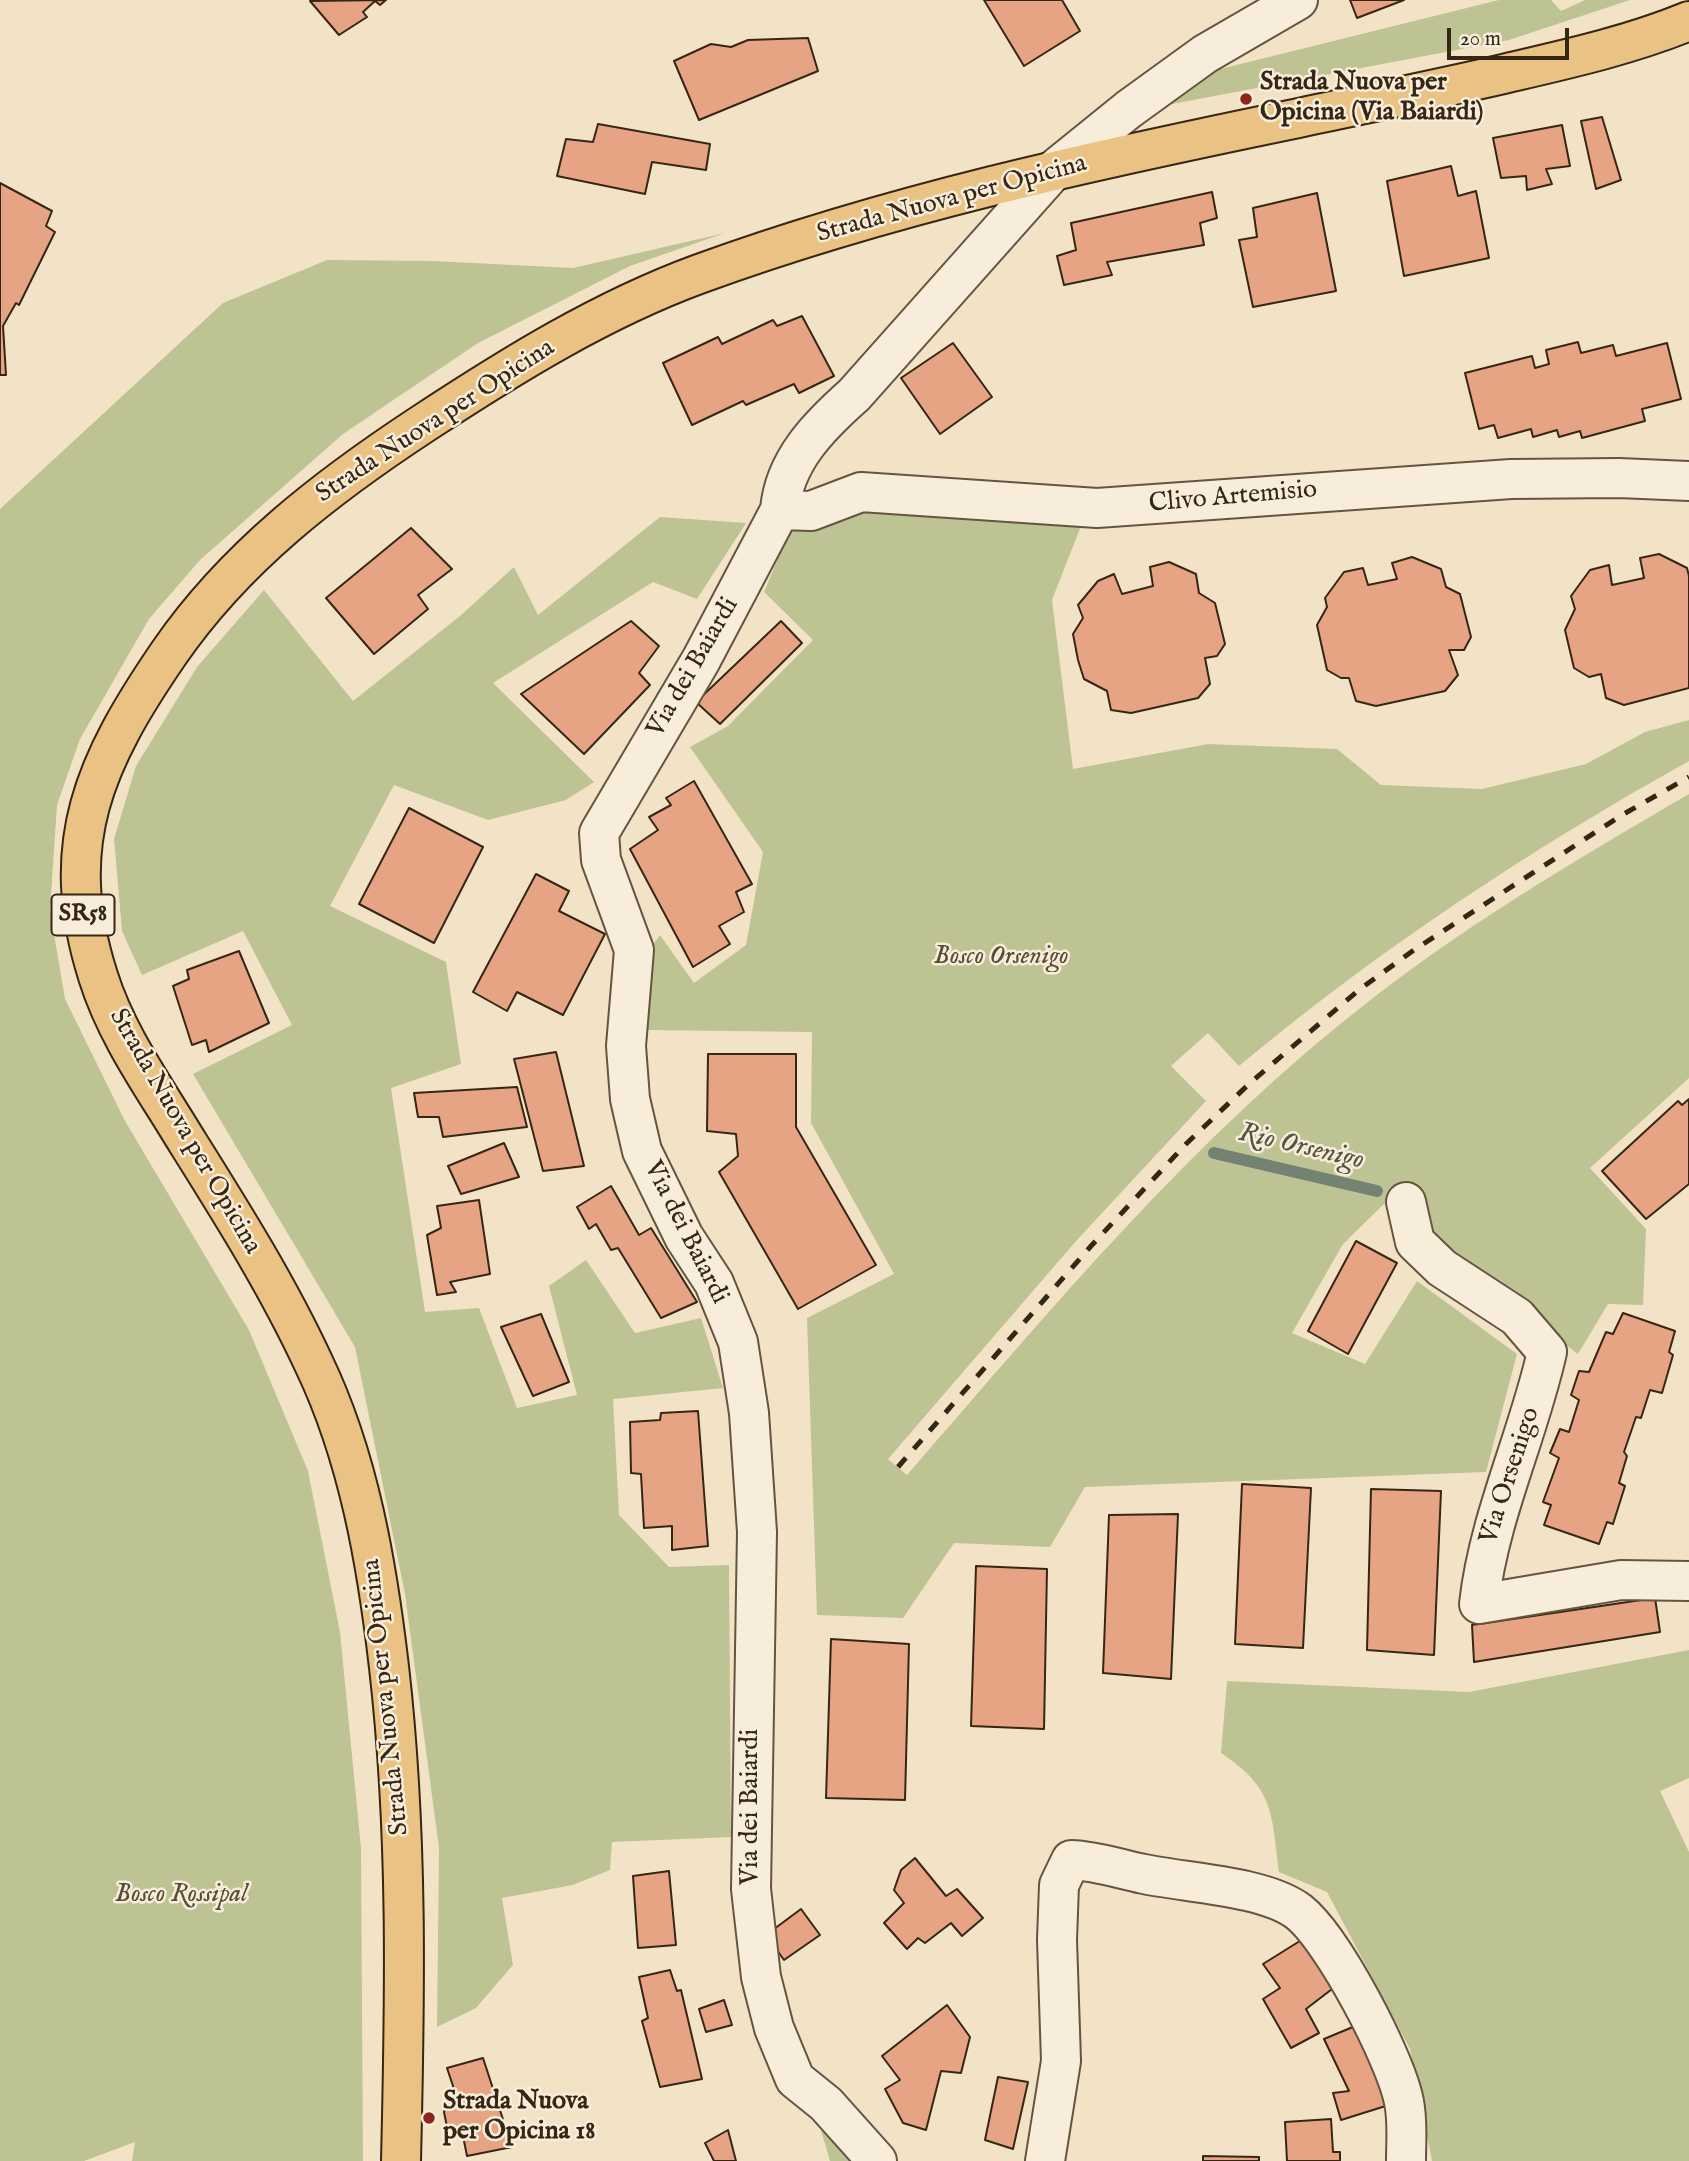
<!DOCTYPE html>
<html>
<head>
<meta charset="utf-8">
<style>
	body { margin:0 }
	#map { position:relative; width:1689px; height:2161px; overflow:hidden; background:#f3e3c6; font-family:"IM FELL English",serif }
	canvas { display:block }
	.scale { position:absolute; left:1447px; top:28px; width:122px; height:32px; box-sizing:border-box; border:4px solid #362614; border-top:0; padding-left:9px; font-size:21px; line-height:24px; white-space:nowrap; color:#362614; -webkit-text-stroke:5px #f7edda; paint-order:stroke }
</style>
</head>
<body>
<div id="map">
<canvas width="1689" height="2161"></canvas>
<div class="scale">20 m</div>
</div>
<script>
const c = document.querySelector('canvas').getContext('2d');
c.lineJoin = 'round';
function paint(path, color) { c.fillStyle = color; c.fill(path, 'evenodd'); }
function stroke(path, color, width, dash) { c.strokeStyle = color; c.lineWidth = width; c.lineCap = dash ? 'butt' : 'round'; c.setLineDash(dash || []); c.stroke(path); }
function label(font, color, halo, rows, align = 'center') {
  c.font = font + ' "IM FELL English",serif'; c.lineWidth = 5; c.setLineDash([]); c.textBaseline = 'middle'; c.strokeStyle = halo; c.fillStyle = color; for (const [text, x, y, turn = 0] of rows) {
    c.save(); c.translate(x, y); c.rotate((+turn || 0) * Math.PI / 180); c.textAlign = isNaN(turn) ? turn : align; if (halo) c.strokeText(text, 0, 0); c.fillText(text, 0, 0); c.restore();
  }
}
const green = new Path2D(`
	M 1499,0 L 1551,0 L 1561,11 L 1585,0 L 1630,0 L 1509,40 L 1146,109 L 1192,76 Z
	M 725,233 L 630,266 L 478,343 L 343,434 L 200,560 L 149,619 L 80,739 L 57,805 L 50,910 L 65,999 L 125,1121 L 249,1330 L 308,1471 L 340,1632 L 361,1848 L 363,2161 L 132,2161 L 135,2142 L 84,2161 L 0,2161 L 0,509 L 223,303 L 327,260 L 433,261 L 573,268 Z
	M 866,505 L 1081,526 L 1052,600 L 1073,769 L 1208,744 L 1337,749 L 1381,785 L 1482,789 L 1586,764 L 1645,732 L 1689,720 L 1689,761 C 1531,849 1378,950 1239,1066 L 1208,1033 L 1171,1066 L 1206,1101 L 1077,1240 L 888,1459 L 907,1475 C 1052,1308 1196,1134 1373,998 C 1472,921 1581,857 1689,794 L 1689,1078 L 1590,1168 L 1646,1229 L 1643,1305 L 1608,1304 L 1578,1354 L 1435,1245 L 1422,1195 L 1384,1204 L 1343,1244 L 1292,1333 L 1365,1364 L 1417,1281 L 1517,1354 L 1486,1472 L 1085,1487 L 1050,1547 L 954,1543 L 903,1618 L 817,1615 L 807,1318 L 894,1274 L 811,1123 L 812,1032 L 645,1030 L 647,953 L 660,935 L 694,983 L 746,945 L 763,852 L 690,747 L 728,726 L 813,640 L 764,592 L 791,527 Z
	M 660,517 L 746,523 L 697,599 L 653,582 L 493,683 L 594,782 L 566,800 L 488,820 L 394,785 L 330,906 L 446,962 L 461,1064 L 391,1088 L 425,1312 L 479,1308 L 517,1408 L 577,1395 L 549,1286 L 586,1260 L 635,1333 L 701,1318 L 723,1388 L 613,1399 L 619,1515 L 669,1567 L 729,1565 L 731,1837 L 612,1842 L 610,1870 L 573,1885 L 502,1898 L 513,1965 L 476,2008 L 437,2027 L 439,1848 L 405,1594 L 355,1347 L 193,1074 L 292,1025 L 243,931 L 142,975 L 122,931 L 114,839 L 136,766 L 197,667 L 264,590 L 353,701 L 460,616 L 514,567 L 538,615 Z
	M 1689,1650 L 1689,1778 L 1660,1791 L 1689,1852 L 1689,2161 L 1432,2161 L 1410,2049 L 1327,1892 L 1279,1872 C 1272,1813 1274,1788 1221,1753 L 1227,1681 L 1469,1692 Z
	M 814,2106 L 862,2161 L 830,2161 Z`);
const stream = new Path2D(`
	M 1214,1153 L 1377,1191`);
const building = new Path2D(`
	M 386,0 L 380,5 L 375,1 L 363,12 L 367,17 L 339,35 L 310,1 Z
	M 984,0 L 1062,0 L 1080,31 L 1024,66 Z
	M 1350,0 L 1404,0 L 1357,18 Z
	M 808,38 L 818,71 L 699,120 L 674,61 L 711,44 L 731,47 L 748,40 Z
	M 1602,117 L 1621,180 L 1596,189 L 1581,121 Z
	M 598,124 L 710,144 L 706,170 L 652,162 L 645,194 L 557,176 L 566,139 L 593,142 Z
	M 1562,125 L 1570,166 L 1546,169 L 1552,184 L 1527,190 L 1526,176 L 1501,178 L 1493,138 Z
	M 1451,166 L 1458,196 L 1476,191 L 1489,258 L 1404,276 L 1387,181 Z
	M 0,183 L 52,211 L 46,226 L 55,232 L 19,305 L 16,303 L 3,326 L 6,375 L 0,375 Z
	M 1212,192 L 1217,218 L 1200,223 L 1204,245 L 1107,262 L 1112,275 L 1064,285 L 1057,256 L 1076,250 L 1071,223 Z
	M 1317,193 L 1336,291 L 1253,307 L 1239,240 L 1257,237 L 1253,208 Z
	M 802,316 L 834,376 L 799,393 L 794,384 L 746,405 L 743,401 L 692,425 L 663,363 L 718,337 L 722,344 L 773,320 L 777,326 Z
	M 1578,342 L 1581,353 L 1613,345 L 1616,356 L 1667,343 L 1681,399 L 1642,409 L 1645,421 L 1582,438 L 1580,431 L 1559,437 L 1557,430 L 1533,437 L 1531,429 L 1498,438 L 1494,425 L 1479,429 L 1465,373 L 1532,356 L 1535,368 L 1549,364 L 1546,350 Z
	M 953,343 L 992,397 L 940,434 L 901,378 Z
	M 411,528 L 452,569 L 418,595 L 428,609 L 374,654 L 326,598 Z
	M 1659,554 L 1687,568 L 1689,576 L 1689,688 L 1624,705 L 1606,698 L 1601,674 L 1589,677 L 1574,668 L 1565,630 L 1575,609 L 1571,596 L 1590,570 L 1609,565 L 1612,585 L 1644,578 L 1640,558 Z
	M 1412,557 L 1441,569 L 1446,587 L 1460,594 L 1471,637 L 1464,650 L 1449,650 L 1458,675 L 1445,691 L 1376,706 L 1356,701 L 1349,678 L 1341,678 L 1327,670 L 1317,625 L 1327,607 L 1325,598 L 1344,572 L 1363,568 L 1368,585 L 1397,579 L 1392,563 Z
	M 1169,562 L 1196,574 L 1199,593 L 1215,603 L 1225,644 L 1217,656 L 1205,658 L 1210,684 L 1198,698 L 1131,713 L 1111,710 L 1107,691 L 1084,679 L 1078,660 L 1073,634 L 1083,618 L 1078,605 L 1098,581 L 1114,574 L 1122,594 L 1153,586 L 1150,567 Z
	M 631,621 L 659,646 L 639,673 L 650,685 L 584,754 L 521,694 Z
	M 781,621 L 802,643 L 720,724 L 696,702 Z
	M 694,781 L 752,884 L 736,892 L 744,912 L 719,926 L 730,944 L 693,967 L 630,849 L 658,830 L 649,817 L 671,805 L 666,798 Z
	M 409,808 L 483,847 L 434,943 L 359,904 Z
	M 536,874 L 569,891 L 559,911 L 605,934 L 563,1015 L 517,992 L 507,1011 L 473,992 Z
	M 239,951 L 269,1023 L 209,1052 L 206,1040 L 192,1045 L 173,986 L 189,979 L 187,970 Z
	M 556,1052 L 584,1166 L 543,1171 L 514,1059 Z
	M 708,1054 L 796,1054 L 796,1127 L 876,1265 L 798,1309 L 719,1172 L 738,1156 L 736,1134 L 707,1131 Z
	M 517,1087 L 527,1127 L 443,1137 L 439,1117 L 418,1117 L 414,1093 Z
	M 1689,1099 L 1689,1184 L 1646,1219 L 1602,1171 L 1678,1101 L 1682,1105 Z
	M 504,1143 L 519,1177 L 461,1194 L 448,1166 Z
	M 611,1186 L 639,1235 L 651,1228 L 697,1302 L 661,1318 L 618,1248 L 611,1250 L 596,1224 L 589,1229 L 577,1207 Z
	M 479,1200 L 490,1274 L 450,1282 L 456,1292 L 437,1295 L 427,1235 L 441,1228 L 437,1206 Z
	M 1356,1241 L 1397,1263 L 1348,1354 L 1308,1331 Z
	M 1623,1313 L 1675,1331 L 1669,1352 L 1673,1355 L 1662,1393 L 1650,1390 L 1641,1418 L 1636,1417 L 1624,1452 L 1627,1456 L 1619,1483 L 1625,1486 L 1613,1524 L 1607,1522 L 1599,1544 L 1544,1525 L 1551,1505 L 1543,1502 L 1559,1458 L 1550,1453 L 1560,1429 L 1569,1432 L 1579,1400 L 1571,1395 L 1579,1371 L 1589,1372 L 1606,1332 L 1613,1334 Z
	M 541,1314 L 569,1382 L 533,1396 L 501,1327 Z
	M 698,1411 L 708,1546 L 672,1550 L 672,1526 L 644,1528 L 641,1474 L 631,1473 L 630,1422 L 660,1420 L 661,1413 Z
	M 1242,1484 L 1311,1488 L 1303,1648 L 1235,1644 Z
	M 1371,1489 L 1441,1491 L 1434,1655 L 1367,1650 Z
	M 1178,1514 L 1171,1679 L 1103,1673 L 1109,1515 Z
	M 976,1566 L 1047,1569 L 1044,1729 L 971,1726 Z
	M 1655,1598 L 1660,1632 L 1474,1662 L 1472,1625 Z
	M 831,1639 L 909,1644 L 905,1800 L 826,1798 Z
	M 915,1858 L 946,1896 L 957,1889 L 983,1918 L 962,1936 L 951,1923 L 925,1943 L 918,1938 L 907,1949 L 884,1923 L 904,1903 L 894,1890 L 901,1870 Z
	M 669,1871 L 676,1945 L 638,1948 L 633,1876 Z
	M 801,1909 L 820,1935 L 784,1960 L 766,1935 Z
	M 1303,1939 L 1336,1986 L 1306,2009 L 1319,2033 L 1291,2048 L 1263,1999 L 1280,1988 L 1263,1964 Z
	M 670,1970 L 677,1991 L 681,1990 L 702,2079 L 660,2087 L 642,2021 L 648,2018 L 639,1977 Z
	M 724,2000 L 732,2025 L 706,2032 L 699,2009 Z
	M 947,2005 L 970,2037 L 961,2073 L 941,2071 L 926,2130 L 903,2123 L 885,2089 L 900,2080 L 882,2056 Z
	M 1360,2024 L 1392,2104 L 1341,2120 L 1333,2093 L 1349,2091 L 1324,2039 Z
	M 483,2058 L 512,2147 L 467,2156 L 462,2131 L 448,2132 L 444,2112 L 448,2097 L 456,2095 L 447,2068 Z
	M 998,2077 L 1028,2082 L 1013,2149 L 985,2140 Z
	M 1331,2119 L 1333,2152 L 1340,2152 L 1340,2161 L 1287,2161 L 1285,2122 Z
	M 728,2130 L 736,2161 L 714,2161 L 705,2143 Z
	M 1203,2156 L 1259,2157 L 1259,2161 L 1203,2161 Z`);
const minor = new Path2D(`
	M 780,510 L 811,511 L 861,492 L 1097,508 L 1511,479 L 1619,478 L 1689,481
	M 1406,1202 L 1415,1242 L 1442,1268 L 1517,1317 L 1547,1352 C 1528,1437 1489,1516 1479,1604 L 1621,1580 L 1689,1581
	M 877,2161 L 826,2104 L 795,2079 L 774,2028 L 761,1977 L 751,1889 L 757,1532 L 749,1413 L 738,1342 L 714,1283 L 684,1237 L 642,1151 L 630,1099 L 626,1046 L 634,950 L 601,860 L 599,833 L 701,660 L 780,510 C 784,461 819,426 854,395 L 1056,168 L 1129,109 L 1205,54 L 1298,0
	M 1045,2161 L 1061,2061 L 1057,1940 L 1059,1885 L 1071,1860 C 1098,1861 1119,1869 1144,1874 C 1187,1883 1265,1886 1299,1912 C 1333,1939 1396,2059 1404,2102 C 1408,2121 1406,2142 1406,2161`);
const major = new Path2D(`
	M 401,2161 C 405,1995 408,1832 389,1667 C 377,1564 359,1458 314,1364 C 277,1284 230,1210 183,1135 C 152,1084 116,1034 98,976 C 56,844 95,761 169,653 C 235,557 328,486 424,423 C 511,366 601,310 699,274 C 891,204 1090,161 1289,120 C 1359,105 1429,91 1499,75 C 1563,60 1628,46 1689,21`);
const rail = new Path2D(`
	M 898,1467 L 1091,1246 L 1186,1144 L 1250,1083 L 1360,989 L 1414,950 L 1622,815 L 1689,777`);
const markers = [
	[1246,99,7,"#8f2418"],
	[429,2118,7,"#8f2418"]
];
const shields = [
	[83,915,63]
];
const shieldNames = [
	["SR58",83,915]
];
const poiNames = [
	["Strada Nuova per",1260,84],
	["Opicina (Via Baiardi)",1260,114],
	["Strada Nuova",443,2103],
	["per Opicina 18",443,2133]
];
const streetNames = [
	["Strada Nuova per Opicina",952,200,-15],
	["Strada Nuova per Opicina",436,422,-33],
	["Clivo Artemisio",1233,498,-5],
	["Via dei Baiardi",694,668,-60],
	["Strada Nuova per Opicina",184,1132,60],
	["Via dei Baiardi",685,1233,63],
	["Via Orsenigo",1511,1476,-72],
	["Strada Nuova per Opicina",387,1697,-96],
	["Via dei Baiardi",752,1807,-90]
];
const parkNames = [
	["Bosco Orsenigo",1001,958],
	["Bosco Rossipal",181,1896]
];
const waterNames = [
	["Rio Orsenigo",1301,1148,13]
];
paint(green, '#bec393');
stroke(stream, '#738272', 12);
paint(building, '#e7a485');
stroke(building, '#362614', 2);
stroke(minor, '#655540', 42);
stroke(major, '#362614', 42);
stroke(minor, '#f7edda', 38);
stroke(major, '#eac283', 38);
stroke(rail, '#362614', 5, [12, 12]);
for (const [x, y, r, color] of markers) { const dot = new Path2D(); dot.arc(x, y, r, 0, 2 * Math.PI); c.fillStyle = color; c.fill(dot); stroke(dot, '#f7edda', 2.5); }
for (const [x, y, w] of shields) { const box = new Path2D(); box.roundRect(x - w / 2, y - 20.5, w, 41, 5); c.fillStyle = '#f7edda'; c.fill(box); stroke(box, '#362614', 2); }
label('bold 24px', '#362614', null, shieldNames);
label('bold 26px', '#362614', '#f7edda', poiNames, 'left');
label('26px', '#362614', '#f7edda', streetNames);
label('italic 26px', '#584d34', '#f7edda', parkNames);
label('italic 28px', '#555443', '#f7edda', waterNames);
</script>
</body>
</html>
